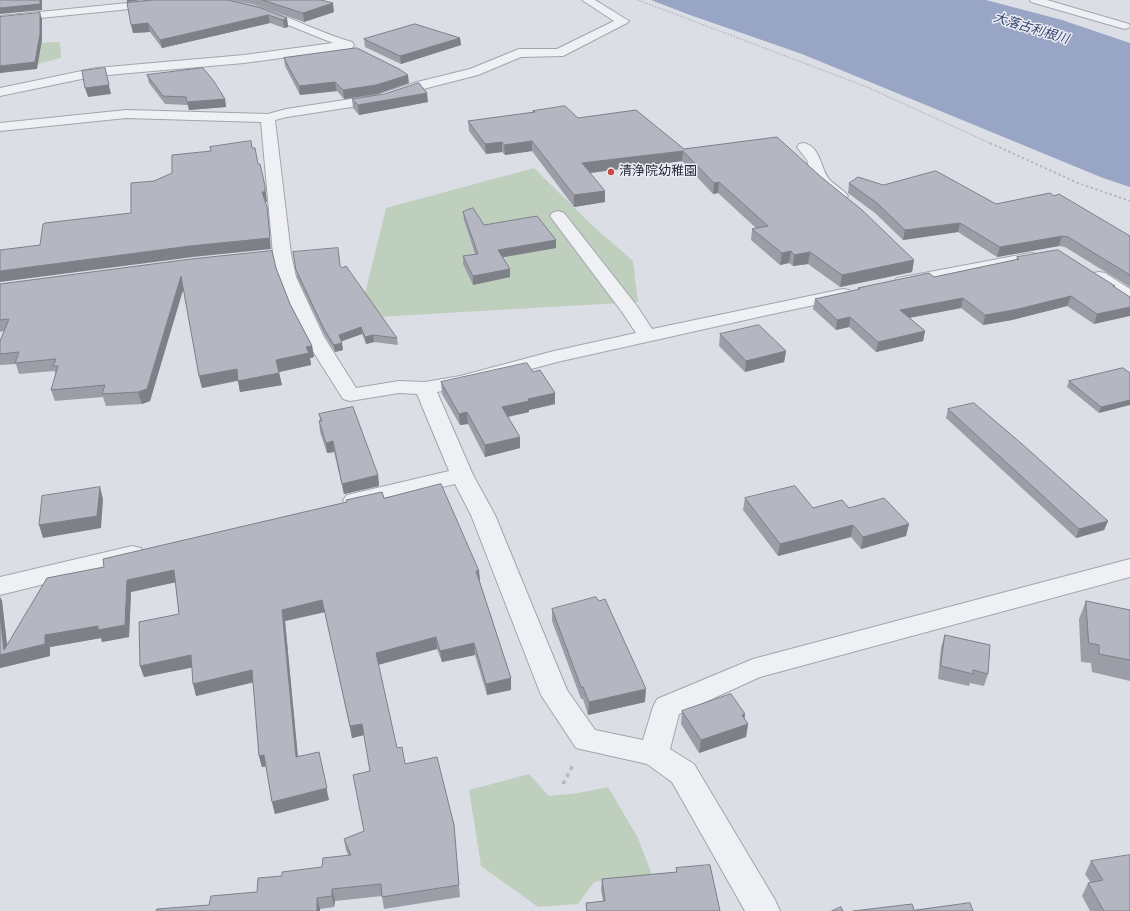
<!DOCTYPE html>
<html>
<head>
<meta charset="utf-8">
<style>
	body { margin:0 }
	canvas { display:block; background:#dcdee6 }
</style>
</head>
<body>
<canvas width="1130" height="911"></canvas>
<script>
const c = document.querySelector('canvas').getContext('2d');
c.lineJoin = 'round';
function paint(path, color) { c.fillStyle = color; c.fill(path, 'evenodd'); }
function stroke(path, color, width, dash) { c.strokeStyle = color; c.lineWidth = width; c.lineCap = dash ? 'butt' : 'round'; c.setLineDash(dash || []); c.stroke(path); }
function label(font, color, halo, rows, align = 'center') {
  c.font = font + ' Signika,"Noto Sans JP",sans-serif'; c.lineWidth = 3; c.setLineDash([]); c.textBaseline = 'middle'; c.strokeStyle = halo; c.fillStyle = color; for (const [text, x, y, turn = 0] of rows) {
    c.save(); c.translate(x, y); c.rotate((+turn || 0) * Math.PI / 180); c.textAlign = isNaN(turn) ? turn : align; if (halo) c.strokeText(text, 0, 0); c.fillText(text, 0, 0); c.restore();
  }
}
const green = new Path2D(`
	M 60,42 L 61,58 L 0,74 L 0,44 Z
	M 534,168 L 594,227 L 633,261 L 638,302 L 359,318 L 386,208 Z
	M 529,774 L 549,796 L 578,793 L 608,787 L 638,838 L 662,901 L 634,876 L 594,882 L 578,904 L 538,907 L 481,866 L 469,790 Z`);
const water = new Path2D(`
	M 651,0 L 986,0 L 1062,20 L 1130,43 L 1130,187 L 1103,178 L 802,54 L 690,15 Z`);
const pathFar2 = new Path2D(`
	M 638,0 L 867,87 L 992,144`);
const pathFar1 = new Path2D(`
	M 990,143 L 1078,183 L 1130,201`);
const path = new Path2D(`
	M 563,784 L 574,763`);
const minor = new Path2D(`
	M 157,0 L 195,0 L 190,3 L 0,22 L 0,16 Z
	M 211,0 C 262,0 304,28 352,42 L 354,45 L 352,48 L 348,49 L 244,63 L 96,76 L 0,96 L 0,88 L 96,68 L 244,55 L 333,43 L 263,15 L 212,2 Z
	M 582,0 L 595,0 L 629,21 L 627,23 L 563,56 L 521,57 L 478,75 L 427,88 L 384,102 L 287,117 L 275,120 L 291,254 L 296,277 L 324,337 L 356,388 L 399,381 L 425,382 L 460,376 L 554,351 L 636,333 L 622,312 L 550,216 L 552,213 L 558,211 L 564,213 L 637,306 L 652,329 L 843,289 L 849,290 L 852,294 L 849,298 L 843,299 L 772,314 L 557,362 L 468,386 L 437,392 L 473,475 L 495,515 L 567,690 L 595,730 L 643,740 L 653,707 L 657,699 L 753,659 L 1130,559 L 1130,577 L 760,677 L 679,714 L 670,749 L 694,764 L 775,900 L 780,911 L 745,911 L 672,782 L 647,764 L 576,748 L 541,695 L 471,515 L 455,484 L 355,507 L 347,505 L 343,500 L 347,495 L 449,471 L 417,394 L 399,393 L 350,401 L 343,399 L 304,337 L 278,277 L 273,254 L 261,122 L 126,118 L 0,131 L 0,123 L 126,110 L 268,114 L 286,109 L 377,95 L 417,82 L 470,69 L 519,49 L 557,49 L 614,21 Z
	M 1030,0 L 1047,0 L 1129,24 L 1130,27 L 1125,29 L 1121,28 L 1031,2 Z
	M 804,143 C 821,147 820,168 829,179 C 834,185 843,189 848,196 L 846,199 L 840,201 L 834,199 L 819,186 L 812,178 L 807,160 L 797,147 L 799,144 Z
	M 1030,253 L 1036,254 L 1039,258 L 1036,262 L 903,287 L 897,286 L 894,282 L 897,278 L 903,277 Z
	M 1099,272 L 1105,273 L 1130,289 L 1130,302 L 1124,301 L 1093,281 L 1090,277 L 1093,273 Z
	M 132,546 L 141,548 L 144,554 L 141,560 L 0,595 L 0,577 Z`);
const wall = new Path2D(`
	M 153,0 L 228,0 L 287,18 L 288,27 L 284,28 L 270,23 L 162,48 L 150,32 L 133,33 Z
	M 230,0 L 321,0 L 334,12 L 304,22 L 252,4 Z
	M 460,38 L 461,45 L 401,64 L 365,47 L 364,39 Z
	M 284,58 L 409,83 L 377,94 L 344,99 L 337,91 L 300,95 L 285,66 Z
	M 147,75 L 225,99 L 226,107 L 189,110 L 188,105 L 165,104 L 149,83 Z
	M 352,99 L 428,102 L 359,115 L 353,108 Z
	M 533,111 L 578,118 L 684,149 L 820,176 L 914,260 L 912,272 L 840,287 L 808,264 L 793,266 L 789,263 L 780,265 L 751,240 L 752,229 L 756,228 L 718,193 L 713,194 L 682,161 L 590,173 L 605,202 L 574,207 L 532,151 L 505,155 L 502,152 L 486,154 L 469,131 L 468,121 L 533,113 Z
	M 849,183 L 883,185 L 996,204 L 1130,236 L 1130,287 L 1065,247 L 1059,246 L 997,257 L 958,232 L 903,240 L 875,213 L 848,193 Z
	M 463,212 L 484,225 L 556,240 L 556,248 L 503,257 L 510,269 L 510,277 L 473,285 L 463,264 L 463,256 L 475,254 L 464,220 Z
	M 293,252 L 339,255 L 340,267 L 397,338 L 398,345 L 374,342 L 366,344 L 362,334 L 341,341 L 343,350 L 335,352 L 325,336 L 297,277 Z
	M 1017,257 L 1115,286 L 1094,324 L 1067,306 L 1012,320 L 983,325 L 961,308 L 909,318 L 925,331 L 923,341 L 876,352 L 849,327 L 836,330 L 813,309 L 815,299 L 858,290 L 858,288 L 934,277 L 1016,260 Z
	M 276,268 L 290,304 L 312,346 L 314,357 L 310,358 L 311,365 L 279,372 L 282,385 L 240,392 L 238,381 L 202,388 L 199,376 L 183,288 L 150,401 L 142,404 L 106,406 L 103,397 L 55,401 L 51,390 L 56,374 L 54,371 L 19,374 L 16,364 L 0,365 L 0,341 L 4,331 L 0,332 L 0,284 Z
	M 720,334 L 786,351 L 784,362 L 745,372 L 719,346 Z
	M 1123,368 L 1099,413 L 1067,387 L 1069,381 Z
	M 533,372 L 555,393 L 555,404 L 529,410 L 529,412 L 508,417 L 520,448 L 485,457 L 468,424 L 460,425 L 442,394 L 441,382 Z
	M 948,409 L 1108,521 L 1104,530 L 1076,538 L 946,418 Z
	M 319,414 L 378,475 L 379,486 L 344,494 L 334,452 L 327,453 L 320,432 L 319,421 L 320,421 Z
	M 384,498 L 479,571 L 480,582 L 511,678 L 511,690 L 487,695 L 475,655 L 442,662 L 437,649 L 378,665 L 397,748 L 405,764 L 454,825 L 460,897 L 384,909 L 382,896 L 335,901 L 334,907 L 320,909 L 209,905 L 257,892 L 282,876 L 322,867 L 348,855 L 346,850 L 344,839 L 364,831 L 370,771 L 364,735 L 352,738 L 325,612 L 285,621 L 298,757 L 329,800 L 275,814 L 272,802 L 266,766 L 262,767 L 259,756 L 253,682 L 196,696 L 192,667 L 144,677 L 140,666 L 179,614 L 175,582 L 131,592 L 129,637 L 102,642 L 101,638 L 50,647 L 50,656 L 0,668 L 0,597 L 2,601 L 7,645 L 104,567 Z
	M 745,498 L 813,508 L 849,508 L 906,536 L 861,549 L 851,537 L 778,556 L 743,510 Z
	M 1086,601 L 1130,610 L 1130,681 L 1092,672 L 1091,663 L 1081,662 L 1079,619 Z
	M 552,609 L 645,702 L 588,715 L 583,699 L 581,699 L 552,621 Z
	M 945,635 L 988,674 L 984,686 L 970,683 L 969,686 L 938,679 L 941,647 Z
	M 682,711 L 745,714 L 744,719 L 748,724 L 746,737 L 699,753 L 681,724 Z
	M 1091,861 L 1130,911 L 1090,911 L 1082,896 L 1088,883 L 1091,883 L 1085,874 Z
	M 676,868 L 720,911 L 586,911 L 586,903 L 603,901 L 601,890 L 602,879 L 676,872 Z`);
const shadedWall = new Path2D(`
	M 40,0 L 42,0 L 42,10 L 0,14 L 0,8 Z
	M 127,0 L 142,0 L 127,2 Z
	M 333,3 L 334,12 L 304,22 L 303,13 Z
	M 40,13 L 42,19 L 42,40 L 37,69 L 0,73 L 0,66 Z
	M 268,15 L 270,23 L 162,48 L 160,40 Z
	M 287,18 L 288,27 L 284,28 L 283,20 Z
	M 148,23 L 150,32 L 133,33 L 131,25 Z
	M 460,38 L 461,45 L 401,64 L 400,56 Z
	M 105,68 L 111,94 L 88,97 L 85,88 Z
	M 408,75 L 409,83 L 377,94 L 344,99 L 343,90 Z
	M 335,82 L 337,91 L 300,95 L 299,86 Z
	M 427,93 L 428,102 L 359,115 L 358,105 Z
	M 225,99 L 226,107 L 189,110 L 187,102 Z
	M 532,141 L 532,151 L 505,155 L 504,145 Z
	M 502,142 L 502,152 L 486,154 L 485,144 Z
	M 683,151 L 682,161 L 582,174 L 582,163 Z
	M 719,182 L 718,193 L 713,194 L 714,183 Z
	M 265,186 L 267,202 L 264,202 L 262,192 Z
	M 605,191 L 605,202 L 574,207 L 574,195 Z
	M 267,207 L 268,217 L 271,249 L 193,257 L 0,282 L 0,271 Z
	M 960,223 L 958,232 L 903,240 L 905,230 Z
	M 1062,236 L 1059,246 L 997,257 L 1000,247 Z
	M 556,240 L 556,248 L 499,258 L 498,250 Z
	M 791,251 L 789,263 L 780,265 L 782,253 Z
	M 810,252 L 808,264 L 793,266 L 794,255 Z
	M 914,260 L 912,272 L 840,287 L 842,275 Z
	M 510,269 L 510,277 L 473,285 L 473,276 Z
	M 181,276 L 184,287 L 150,401 L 142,404 L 138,392 Z
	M 1071,296 L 1067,306 L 1012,320 L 983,325 L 985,315 Z
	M 963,298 L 961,308 L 898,320 L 900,310 Z
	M 1130,307 L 1130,316 L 1094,324 L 1097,314 Z
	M 850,317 L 849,327 L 836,330 L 837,320 Z
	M 361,327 L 362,334 L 340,342 L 339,335 Z
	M 925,331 L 923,341 L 876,352 L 878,342 Z
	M 373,335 L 374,342 L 366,344 L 365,337 Z
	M 342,343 L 343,350 L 335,352 L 334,345 Z
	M 312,346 L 314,357 L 310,358 L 311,365 L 279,372 L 276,360 L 306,347 Z
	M 786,351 L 784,362 L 745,372 L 746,361 Z
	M 237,369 L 239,380 L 202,388 L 199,376 Z
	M 279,373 L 282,385 L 240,392 L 238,381 Z
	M 555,393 L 555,404 L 529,410 L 529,412 L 502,418 L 502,407 L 528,399 Z
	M 1130,400 L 1130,405 L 1099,413 L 1101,407 Z
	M 467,412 L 468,424 L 460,425 L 459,414 Z
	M 520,437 L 520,448 L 485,457 L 485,445 Z
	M 333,441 L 334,452 L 327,453 L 326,443 Z
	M 378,475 L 379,486 L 344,494 L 342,484 Z
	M 100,487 L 103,499 L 101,528 L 43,538 L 39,525 Z
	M 1108,521 L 1104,530 L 1076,538 L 1079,529 Z
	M 909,524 L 906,536 L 861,549 L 863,537 Z
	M 853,525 L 851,537 L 778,556 L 780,544 Z
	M 174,570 L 177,582 L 131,592 L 129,637 L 102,642 L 101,638 L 50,647 L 50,656 L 0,668 L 0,655 L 4,650 L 0,615 L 0,597 L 2,601 L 8,653 L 45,635 L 127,580 Z
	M 476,571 L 479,571 L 480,582 Z
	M 322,600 L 325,612 L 285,621 L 299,769 L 296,757 L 282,610 Z
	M 436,637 L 437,649 L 377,665 L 376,653 Z
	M 474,643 L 475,655 L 442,662 L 440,651 Z
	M 191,655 L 195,667 L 144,677 L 140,666 Z
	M 252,670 L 255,682 L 196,696 L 193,684 Z
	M 511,678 L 511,690 L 487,695 L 486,684 Z
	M 646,689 L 645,702 L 588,715 L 589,702 Z
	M 745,714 L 743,726 L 748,724 L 746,737 L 699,753 L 701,740 L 742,715 Z
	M 362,724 L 364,735 L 352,738 L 350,726 Z
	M 319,752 L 329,800 L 275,814 L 272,802 Z
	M 264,755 L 267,766 L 262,767 L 259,756 Z
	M 332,889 L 335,901 L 334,907 L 332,896 Z
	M 317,898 L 320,909 L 320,911 L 317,911 Z`);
const building = new Path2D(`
	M 0,0 L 40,0 L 40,4 L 0,8 Z
	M 153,0 L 228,0 L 261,8 L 287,18 L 283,20 L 268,15 L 160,40 L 148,23 L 131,25 L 127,3 Z
	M 263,0 L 321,0 L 333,3 L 303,13 Z
	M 40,13 L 40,34 L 35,62 L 0,66 L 0,17 Z
	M 415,24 L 460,38 L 400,56 L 364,39 Z
	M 357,48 L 399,69 L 408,75 L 376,85 L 343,90 L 335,82 L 299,86 L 284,58 Z
	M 105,68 L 109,85 L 85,88 L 82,71 Z
	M 203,68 L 213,80 L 225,99 L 187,102 L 186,97 L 163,96 L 147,75 Z
	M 419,83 L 427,93 L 358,105 L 352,99 L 384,94 Z
	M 565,106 L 578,118 L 636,110 L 684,149 L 777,137 L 820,176 L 862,210 L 914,260 L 842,275 L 810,252 L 794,255 L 791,251 L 782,253 L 752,229 L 768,226 L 719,182 L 714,183 L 683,151 L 582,163 L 605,191 L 574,195 L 532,141 L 504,145 L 502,142 L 485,144 L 468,121 L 535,112 L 533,111 Z
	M 251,141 L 252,148 L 255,148 L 258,164 L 260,164 L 265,186 L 265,192 L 262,192 L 267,207 L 270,238 L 190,246 L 0,271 L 0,250 L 40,245 L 43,224 L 45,223 L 131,213 L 131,183 L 154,181 L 172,173 L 172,155 L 211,151 L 210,147 Z
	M 936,171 L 996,204 L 1050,193 L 1054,196 L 1059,194 L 1130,236 L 1130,275 L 1068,237 L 1062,236 L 1000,247 L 960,223 L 905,230 L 877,203 L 849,183 L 858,177 L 883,185 Z
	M 473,208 L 484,225 L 537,216 L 556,240 L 498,250 L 510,269 L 473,276 L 463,256 L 478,254 L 463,212 Z
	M 338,248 L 340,266 L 342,268 L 346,266 L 397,338 L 373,335 L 365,337 L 361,327 L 339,335 L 342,343 L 334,345 L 324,329 L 296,270 L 293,252 Z
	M 1058,250 L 1115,286 L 1113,286 L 1130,297 L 1130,307 L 1097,314 L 1071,296 L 1014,310 L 985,315 L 963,298 L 900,310 L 925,331 L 878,342 L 850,317 L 837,320 L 815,299 L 860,289 L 858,288 L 929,273 L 934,277 L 1019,259 L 1017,257 Z
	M 272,251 L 276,268 L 290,304 L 312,346 L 306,347 L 309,353 L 276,360 L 279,373 L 238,381 L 237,369 L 199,376 L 181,276 L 147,389 L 138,392 L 102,394 L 105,385 L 51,390 L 58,366 L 53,366 L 56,359 L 15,363 L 19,352 L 0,354 L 0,341 L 9,319 L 0,320 L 0,284 L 191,259 Z
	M 759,325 L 786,351 L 746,361 L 720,334 Z
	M 527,363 L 533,372 L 540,370 L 555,393 L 528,399 L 529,401 L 502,407 L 520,437 L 485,445 L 467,412 L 459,414 L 441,382 Z
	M 1123,368 L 1130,373 L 1130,400 L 1101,407 L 1069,381 Z
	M 974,403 L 1022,444 L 1108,521 L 1079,529 L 948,409 Z
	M 353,407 L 378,475 L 342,484 L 333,441 L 326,443 L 319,421 L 322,421 L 319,414 Z
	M 441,484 L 479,571 L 476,571 L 511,678 L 486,684 L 474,643 L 440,651 L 436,637 L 376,653 L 397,748 L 402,747 L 405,764 L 437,757 L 454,825 L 459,885 L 382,897 L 381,884 L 332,889 L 332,896 L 317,898 L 317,911 L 156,911 L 157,909 L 209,905 L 211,896 L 257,892 L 258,878 L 282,876 L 282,872 L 322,867 L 323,858 L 351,855 L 344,839 L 364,831 L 353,775 L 370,771 L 362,724 L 350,726 L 322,600 L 282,610 L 296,757 L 319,752 L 327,788 L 272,802 L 264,755 L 259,756 L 252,670 L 193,684 L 191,655 L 140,666 L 139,622 L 179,614 L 174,570 L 127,580 L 125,625 L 98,630 L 98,626 L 45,635 L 45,644 L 0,655 L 0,615 L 4,650 L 47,578 L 104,567 L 103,559 L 347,502 L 346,500 L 382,492 L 384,498 Z
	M 795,486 L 813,508 L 842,500 L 849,508 L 884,498 L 909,524 L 863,537 L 853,525 L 780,544 L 745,498 Z
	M 100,487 L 97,516 L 39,525 L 42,496 Z
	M 596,597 L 599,601 L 605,599 L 646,689 L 589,702 L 583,687 L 581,687 L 552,609 Z
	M 1086,601 L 1130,610 L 1130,660 L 1099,654 L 1099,645 L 1089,643 Z
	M 945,635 L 990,645 L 988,674 L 973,670 L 973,674 L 941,666 Z
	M 731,694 L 745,714 L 742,715 L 748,724 L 701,740 L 682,711 Z
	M 1130,855 L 1130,911 L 1104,911 L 1088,883 L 1103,880 L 1091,861 Z
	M 710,865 L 720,911 L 587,911 L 586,903 L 605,901 L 602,879 L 677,872 L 676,868 Z
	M 970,903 L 973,911 L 853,911 L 912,904 L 914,910 Z
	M 841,907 L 843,911 L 832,911 Z`);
const markers = [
	[611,172,4,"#c74b45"]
];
const farWaternames = [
	["大落古利根川",1031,29,17]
];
const farPoinames = [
	["清浄院幼稚園",619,172]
];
paint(green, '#bfcfbe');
paint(water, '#98a5c5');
stroke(minor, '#a2a4af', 2);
stroke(pathFar2, '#b7b9c0', 1.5, [1.5, 1.5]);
stroke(pathFar1, '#b7b9c0', 2, [2.5, 2.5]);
stroke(path, '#b7b9c0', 3.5, [4, 4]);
paint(minor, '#eff0f4');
paint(wall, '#9b9da7');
paint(shadedWall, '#7e8088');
paint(building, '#b4b7c2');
stroke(building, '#7e8088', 1);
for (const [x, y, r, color] of markers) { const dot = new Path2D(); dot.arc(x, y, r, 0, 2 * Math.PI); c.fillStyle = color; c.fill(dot); stroke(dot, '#ecedf4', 1.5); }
label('italic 13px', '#33426d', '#ecedf4', farWaternames);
label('13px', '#272a3b', '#ecedf4', farPoinames, 'left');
</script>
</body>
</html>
